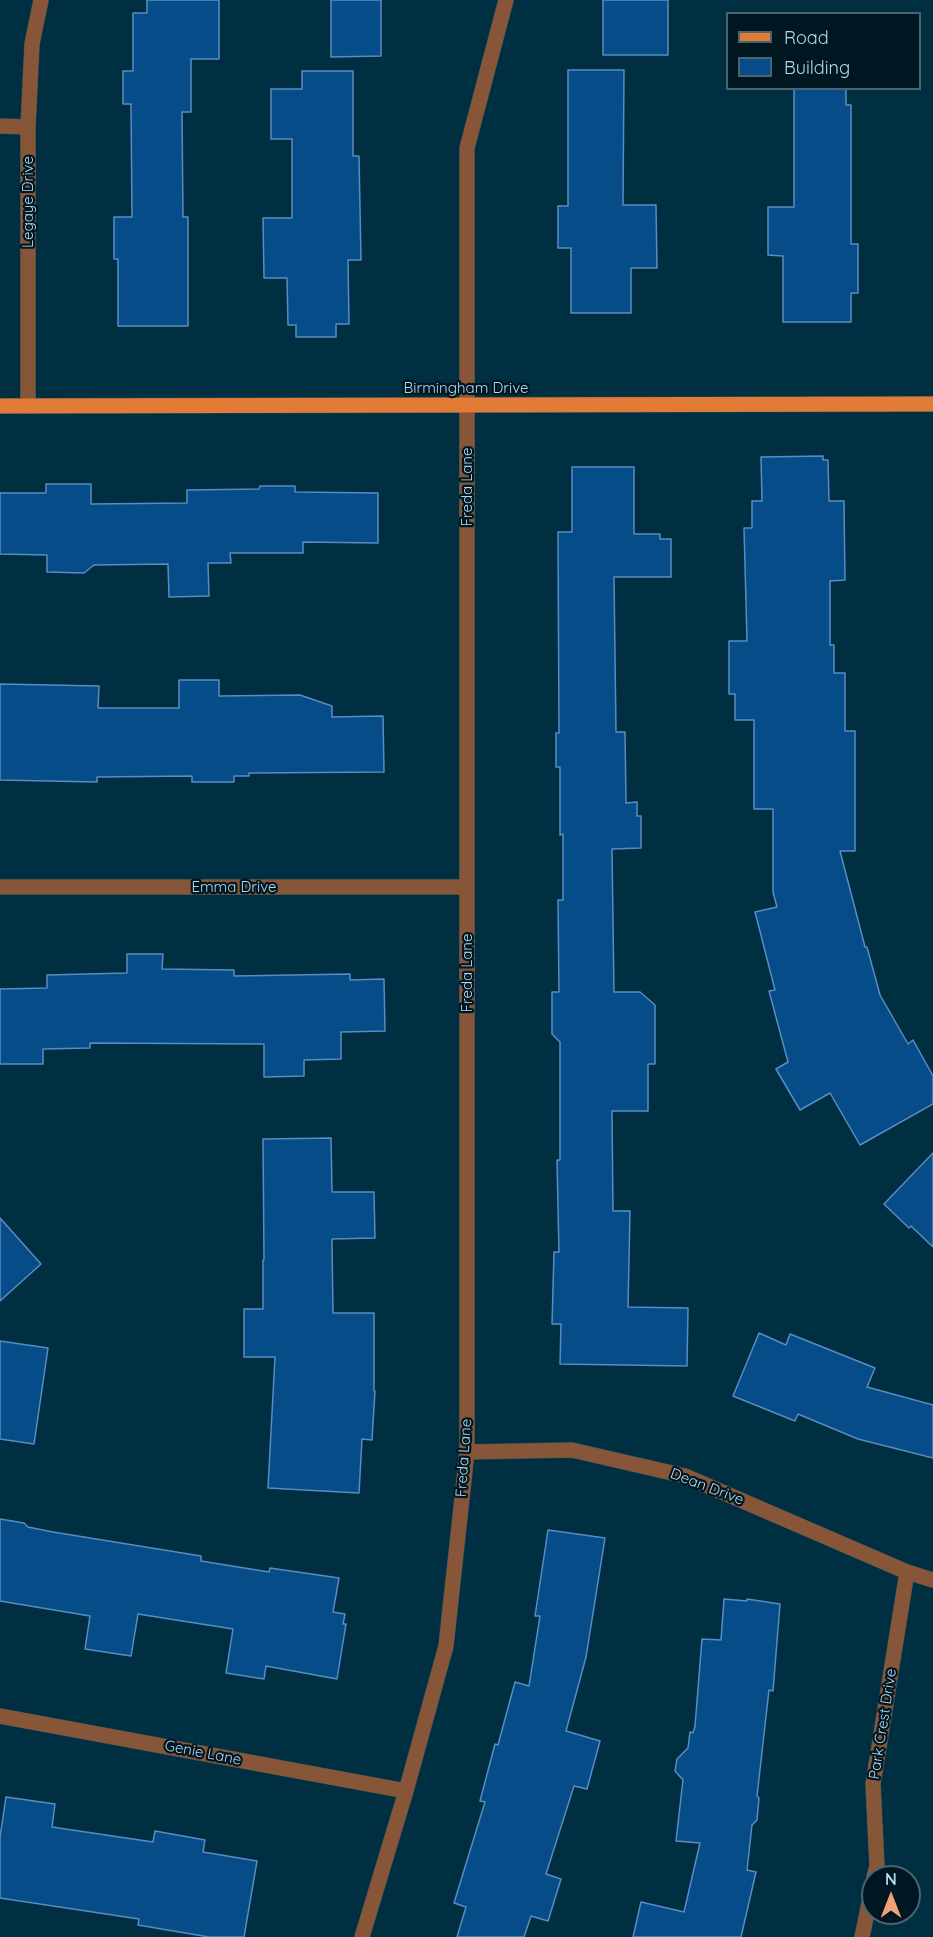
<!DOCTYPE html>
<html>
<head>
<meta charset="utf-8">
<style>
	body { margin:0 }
	#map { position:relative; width:933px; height:1937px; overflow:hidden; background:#002f42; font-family:Quicksand,sans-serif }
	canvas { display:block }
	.legend { position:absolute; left:726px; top:12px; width:195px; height:78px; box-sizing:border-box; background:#001621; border:2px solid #476473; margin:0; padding:8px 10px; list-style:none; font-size:18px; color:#b2d9ed }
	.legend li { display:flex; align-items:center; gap:12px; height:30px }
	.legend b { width:30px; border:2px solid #476473 }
	.north { position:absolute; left:861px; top:1865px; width:60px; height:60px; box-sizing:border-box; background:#001621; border:2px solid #476473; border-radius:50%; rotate:0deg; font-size:16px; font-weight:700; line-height:24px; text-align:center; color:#b2d9ed }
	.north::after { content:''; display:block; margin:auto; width:21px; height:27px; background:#efa376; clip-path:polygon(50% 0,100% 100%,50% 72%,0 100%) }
</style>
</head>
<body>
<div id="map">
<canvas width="933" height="1937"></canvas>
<ul class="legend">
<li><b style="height:8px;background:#e17b36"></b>Road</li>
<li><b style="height:16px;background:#064c88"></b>Building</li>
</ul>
<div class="north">N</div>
</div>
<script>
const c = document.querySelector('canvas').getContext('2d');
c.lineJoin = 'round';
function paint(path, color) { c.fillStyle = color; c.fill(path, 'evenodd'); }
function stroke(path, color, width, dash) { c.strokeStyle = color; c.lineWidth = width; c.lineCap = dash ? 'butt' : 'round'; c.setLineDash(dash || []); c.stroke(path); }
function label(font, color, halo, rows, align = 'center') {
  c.font = font + ' Quicksand,sans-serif'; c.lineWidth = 4.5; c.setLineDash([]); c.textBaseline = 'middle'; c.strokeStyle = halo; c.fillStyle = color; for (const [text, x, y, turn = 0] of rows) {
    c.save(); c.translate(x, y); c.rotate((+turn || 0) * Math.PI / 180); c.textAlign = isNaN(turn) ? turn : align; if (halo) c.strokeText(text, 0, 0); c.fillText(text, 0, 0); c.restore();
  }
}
const building = new Path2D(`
	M 147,0 L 219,0 L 219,59 L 191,59 L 191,112 L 182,112 L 183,217 L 188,217 L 188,326 L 118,326 L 118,259 L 114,259 L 114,217 L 132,217 L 131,104 L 123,104 L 123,71 L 133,71 L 133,13 L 147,13 Z
	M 331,0 L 381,0 L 381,56 L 331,57 Z
	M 603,0 L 668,0 L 668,55 L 603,55 Z
	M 568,70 L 624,70 L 623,205 L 656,205 L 657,268 L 631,268 L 631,313 L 571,313 L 571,248 L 558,248 L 558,206 L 568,206 Z
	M 302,71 L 353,71 L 353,156 L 359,156 L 361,260 L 348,260 L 349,324 L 336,324 L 336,337 L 296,337 L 296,325 L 288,325 L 287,278 L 264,278 L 263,218 L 292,218 L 292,139 L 271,139 L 271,89 L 302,89 Z
	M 794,88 L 846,88 L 846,105 L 851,105 L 851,244 L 858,244 L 858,293 L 851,293 L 851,322 L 783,322 L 783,256 L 768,255 L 768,207 L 794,207 Z
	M 823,456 L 823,460 L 828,460 L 829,501 L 844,501 L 845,580 L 830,581 L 830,645 L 834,645 L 834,673 L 845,673 L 845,731 L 855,731 L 855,851 L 840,851 L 865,947 L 867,947 L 880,995 L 908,1044 L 913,1040 L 933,1076 L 933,1104 L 860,1145 L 830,1093 L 800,1110 L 776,1069 L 788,1062 L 769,991 L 775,990 L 755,912 L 777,907 L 773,892 L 773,809 L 754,809 L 754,720 L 735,720 L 735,694 L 729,694 L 729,641 L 747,641 L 744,528 L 752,528 L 752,501 L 762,501 L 761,457 Z
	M 572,467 L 634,467 L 634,534 L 660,534 L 660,539 L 671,539 L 671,577 L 614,577 L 616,732 L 625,732 L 626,803 L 637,802 L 637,816 L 641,816 L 641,848 L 612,849 L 614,992 L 640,992 L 655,1005 L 655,1064 L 648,1064 L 648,1111 L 612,1111 L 613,1211 L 630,1211 L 628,1307 L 688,1308 L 687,1366 L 560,1364 L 561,1324 L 552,1324 L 554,1252 L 559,1252 L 557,1160 L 560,1160 L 560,1042 L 552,1034 L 552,992 L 559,992 L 558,900 L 563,900 L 563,834 L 560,835 L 560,767 L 556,767 L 556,733 L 559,733 L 558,532 L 572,532 Z
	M 46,484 L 91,484 L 91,504 L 187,503 L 187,490 L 259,489 L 260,486 L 295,486 L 295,492 L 378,493 L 378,543 L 303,542 L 303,553 L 230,553 L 231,563 L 208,563 L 209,596 L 169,597 L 168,564 L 94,565 L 84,573 L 47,572 L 47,555 L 0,554 L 0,493 L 46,493 Z
	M 179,680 L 219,680 L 219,696 L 300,695 L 332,706 L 332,717 L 383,716 L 384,772 L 249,773 L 249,776 L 234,776 L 234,782 L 192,782 L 192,776 L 97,777 L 97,782 L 0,780 L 0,684 L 99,686 L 98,708 L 179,708 Z
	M 127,954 L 163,954 L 162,969 L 234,970 L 234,976 L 350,974 L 350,980 L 384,979 L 385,1031 L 341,1032 L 341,1059 L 304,1060 L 304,1076 L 264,1077 L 264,1044 L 90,1043 L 90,1048 L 43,1049 L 43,1064 L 0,1064 L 0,989 L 47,988 L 47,975 L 127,973 Z
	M 331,1138 L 332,1192 L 374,1192 L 375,1238 L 332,1239 L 333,1313 L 374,1313 L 374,1391 L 375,1391 L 372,1440 L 362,1439 L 359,1493 L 268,1488 L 275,1357 L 244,1357 L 244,1309 L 263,1309 L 263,1260 L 264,1260 L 263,1139 Z
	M 933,1153 L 933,1247 L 911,1226 L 909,1228 L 884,1204 Z
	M 0,1218 L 41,1264 L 0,1301 Z
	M 759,1333 L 786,1345 L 790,1334 L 875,1368 L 867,1387 L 933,1405 L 933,1458 L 858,1439 L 798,1414 L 795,1421 L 733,1396 Z
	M 0,1341 L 48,1348 L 34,1444 L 0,1439 Z
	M 0,1519 L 24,1523 L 28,1527 L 53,1532 L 201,1556 L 201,1561 L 269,1572 L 270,1568 L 339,1578 L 333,1612 L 345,1614 L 343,1624 L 346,1624 L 337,1679 L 266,1666 L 264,1679 L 226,1673 L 233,1629 L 138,1614 L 131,1656 L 85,1649 L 90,1616 L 0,1601 Z
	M 548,1530 L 605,1538 L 586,1657 L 566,1731 L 600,1741 L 587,1789 L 574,1786 L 546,1874 L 561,1879 L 548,1921 L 531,1916 L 524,1937 L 457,1937 L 466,1907 L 454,1903 L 485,1802 L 480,1801 L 495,1744 L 498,1745 L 515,1682 L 529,1686 L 540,1616 L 535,1616 Z
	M 724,1599 L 747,1601 L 747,1599 L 780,1604 L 773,1691 L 769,1690 L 757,1796 L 759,1798 L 757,1820 L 752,1825 L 747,1870 L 756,1872 L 741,1937 L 633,1937 L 641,1902 L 684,1912 L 700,1843 L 676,1841 L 683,1780 L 675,1771 L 677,1759 L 688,1748 L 690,1732 L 693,1733 L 695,1726 L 702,1639 L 721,1640 Z
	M 6,1797 L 55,1804 L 52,1827 L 153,1842 L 155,1831 L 205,1840 L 203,1852 L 257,1861 L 244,1937 L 209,1937 L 138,1925 L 139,1919 L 0,1898 L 0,1837 Z`);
const minor = new Path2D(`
	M 0,126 L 28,127
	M 28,406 L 28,127 L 32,44 L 41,0
	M 0,887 L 467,887
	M 467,1452 L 572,1450 L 685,1476 L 907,1572 L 933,1580
	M 0,1716 L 406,1791
	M 874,1877 L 877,1866 L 873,1784 L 907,1572
	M 362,1937 L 406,1791 L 446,1646 L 467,1452 L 467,148 L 506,0
	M 862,1937 L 873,1884`);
const major = new Path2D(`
	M 0,406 L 933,404`);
const streetNames = [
	["Legaye Drive",28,202,-90],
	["Birmingham Drive",466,388],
	["Freda Lane",467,487,-90],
	["Emma Drive",234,887],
	["Freda Lane",467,973,-90],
	["Freda Lane",464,1458,-86],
	["Dean Drive",707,1487,21],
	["Park Crest Drive",883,1724,-81],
	["Genie Lane",203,1753,11]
];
paint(building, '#064c88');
stroke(building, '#598cc2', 1.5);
stroke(minor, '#204e61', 16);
stroke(major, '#204e61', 16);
stroke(minor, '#875537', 15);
stroke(major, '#e17b36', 15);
label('15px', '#b2d9ed', '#001621', streetNames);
</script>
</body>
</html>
